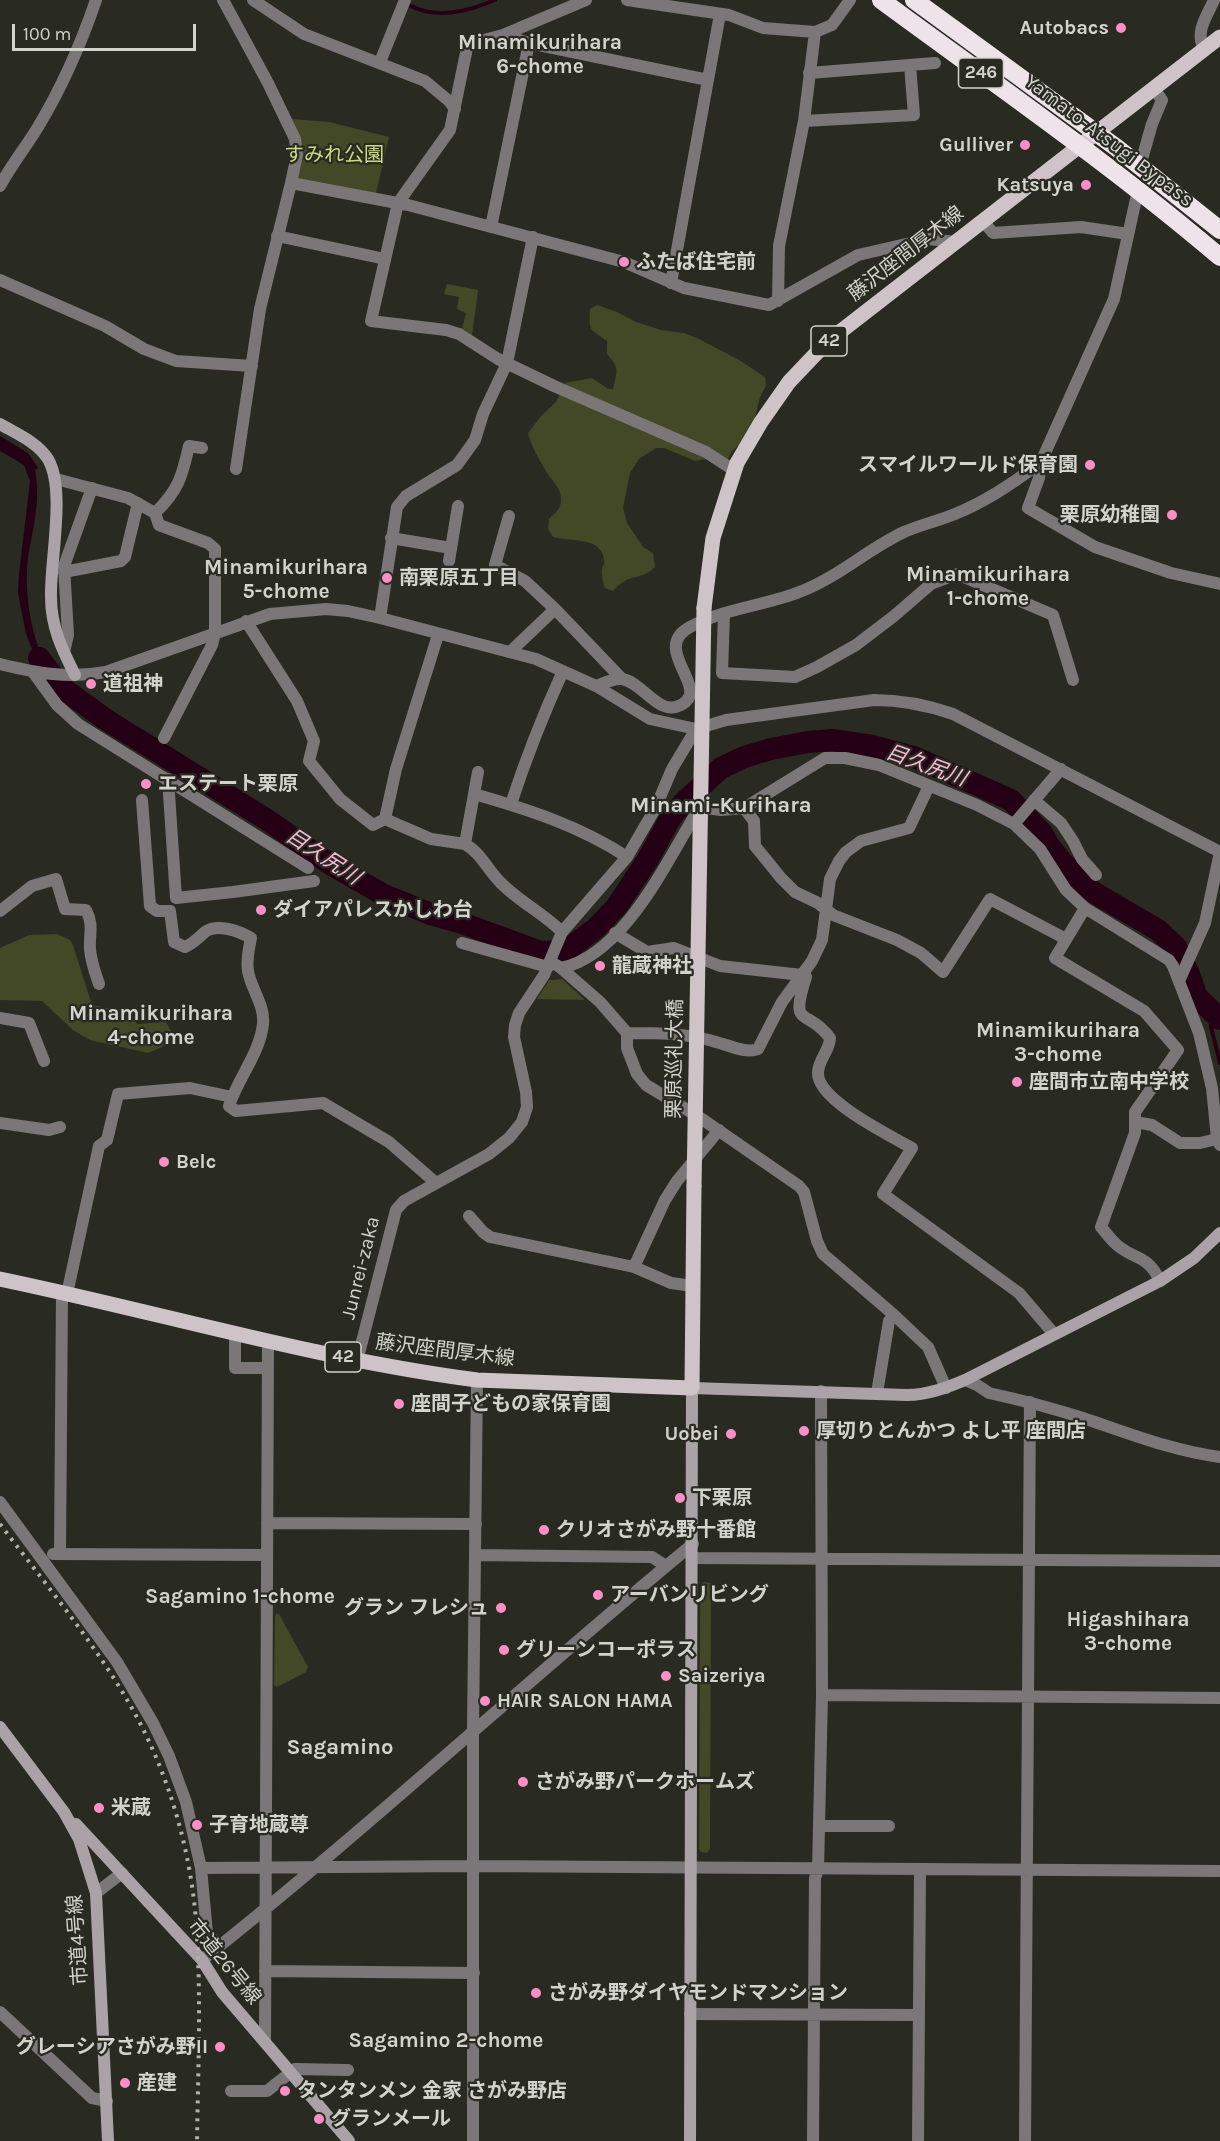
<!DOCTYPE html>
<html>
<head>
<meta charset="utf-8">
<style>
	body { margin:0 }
	#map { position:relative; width:1220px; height:2141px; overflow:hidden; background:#292b23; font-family:Karla,sans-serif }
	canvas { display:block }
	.scale { position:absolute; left:12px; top:24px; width:184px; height:27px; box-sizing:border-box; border:3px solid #d2d3cd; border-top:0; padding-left:8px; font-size:18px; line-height:21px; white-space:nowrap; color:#d2d3cd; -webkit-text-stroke:4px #292b23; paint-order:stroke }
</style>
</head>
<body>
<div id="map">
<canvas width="1220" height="2141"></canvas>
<div class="scale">100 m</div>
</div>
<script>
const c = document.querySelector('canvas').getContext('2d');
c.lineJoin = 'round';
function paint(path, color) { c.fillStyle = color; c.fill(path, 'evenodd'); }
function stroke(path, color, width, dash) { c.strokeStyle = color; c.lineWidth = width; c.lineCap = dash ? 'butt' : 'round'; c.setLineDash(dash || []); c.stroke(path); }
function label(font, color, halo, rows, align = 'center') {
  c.font = font + ' Karla,"Noto Sans JP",sans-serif'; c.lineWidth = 4.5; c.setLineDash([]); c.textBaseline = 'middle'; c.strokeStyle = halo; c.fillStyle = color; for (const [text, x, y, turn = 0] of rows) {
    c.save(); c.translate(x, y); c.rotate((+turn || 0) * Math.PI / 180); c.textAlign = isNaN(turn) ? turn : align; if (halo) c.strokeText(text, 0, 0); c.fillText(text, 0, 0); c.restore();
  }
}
const green = new Path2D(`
	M 292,119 L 329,122 L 389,137 L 376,193 L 298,180 Z
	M 447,284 L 478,290 L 472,336 L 462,329 L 466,313 L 457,309 L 459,297 L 444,294 Z
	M 597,305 L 617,312 L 636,322 L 661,330 L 684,333 L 699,339 L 741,361 L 765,377 L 766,386 L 760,397 L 754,421 L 743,441 L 732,451 L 728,459 L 722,461 L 711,458 L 695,461 L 664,448 L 656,448 L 639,459 L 630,473 L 623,508 L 627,523 L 643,547 L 653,553 L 655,567 C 642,581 629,572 613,591 L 605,588 C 603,582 601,575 602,569 C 604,560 605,570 604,560 C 602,536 570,542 553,537 L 548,529 L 549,519 C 555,513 561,509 561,500 C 562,489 551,480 546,471 C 539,459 531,446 528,433 L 542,415 L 556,402 L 565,383 L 592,378 L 608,389 L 613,389 C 617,370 620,369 607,354 L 607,341 C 590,328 589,334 590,309 Z
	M 57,934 L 70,940 L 73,945 L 92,1005 L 131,1013 L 137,1024 L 166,1022 L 171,1031 L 171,1043 L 148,1053 L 90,1040 L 73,1030 L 42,1001 L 0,1000 L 0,948 L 29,935 Z
	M 562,979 L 585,1000 L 537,999 L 549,980 Z
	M 703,1582 L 711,1583 L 711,1585 L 710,1849 L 707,1853 L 701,1852 L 699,1849 L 700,1618 L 701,1584 Z
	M 277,1613 L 279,1614 L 308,1667 L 306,1672 L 277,1687 L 274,1685 L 275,1616 Z`);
const water = new Path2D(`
	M 0,436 L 28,453 L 38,468 L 35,470 C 41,501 33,527 28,558 C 24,588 30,637 46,662 C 51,670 58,676 65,683 L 47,681 L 39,667 L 26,634 L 18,593 L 19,574 L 30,481 L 24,465 L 0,451 Z`);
const stream = new Path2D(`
	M 407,4 C 435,20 467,12 495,0
	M 1210,1011 L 1211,1027 L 1220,1063`);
const river = new Path2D(`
	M 39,658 L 61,687 L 105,719 L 269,821 L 330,864 L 384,895 L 433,915 L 462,923 L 541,952 L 566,951 L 596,928 L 617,906 L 648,859 L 671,817 L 685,801 L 721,768 L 744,757 L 771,749 L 808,742 L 832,740 L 873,746 L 914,757 L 1011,800 L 1042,833 L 1049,846 L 1062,862 L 1093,892 L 1158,930 L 1176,947 L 1189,974 L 1197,997 L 1220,1019`);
const street = new Path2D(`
	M 223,0 L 268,83 L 295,139 L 297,155 L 291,183 L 408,205 L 624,262 L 684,288 L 769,305 L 858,255 L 928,239 L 957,242
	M 253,0 L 304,34 L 425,81 L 449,101 L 455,109
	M 586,0 L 503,35 L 472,43 L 467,48 L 450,130 L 398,203 L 371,321 L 446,330 L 459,334 L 498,359 L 554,386 L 706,452 L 735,471
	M 627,0 L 729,15 L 763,28 L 815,32 L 832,25 L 850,0
	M 503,35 L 529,43 L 708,80
	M 1204,50 C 1195,31 1206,18 1214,0
	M 380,62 L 405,0
	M 809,73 L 935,63
	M 804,121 L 914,115 L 910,65
	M 1140,166 L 1152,124 L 1162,100 L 1154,89
	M 0,186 C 11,165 26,147 38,127 C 62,87 81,44 96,0
	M 1138,190 L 1114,299 L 1041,462 L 1039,478 L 1028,508 L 1095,547 L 1171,573 L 1220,584
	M 983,221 L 993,233 L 1081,227 L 1128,234
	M 491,227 L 529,43
	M 277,236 L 385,259
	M 0,280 L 105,326 L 144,349 L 176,361 L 252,366
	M 671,283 L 720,14
	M 778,301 L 779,246 L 804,121 L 815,32
	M 236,469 L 260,309 L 291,183
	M 56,479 L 128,498 L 155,513 L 159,525 L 208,543 L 215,549 L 215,633 L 212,645 L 164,738
	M 155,513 C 178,491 182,477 189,446 L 202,448
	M 509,516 L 495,565 L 525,581 L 555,609
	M 391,538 L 451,548
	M 449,561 L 458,506
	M 64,572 L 121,561 L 125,557 L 138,503
	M 724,614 L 722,673 L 795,677 L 817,667 L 856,645 L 894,616 L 931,584 L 957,574 L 1053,615 L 1073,680
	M 380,618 L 397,507 L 406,496 L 457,465 L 475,440 L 483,414 L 507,363 L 533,237
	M 246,621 L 297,701 L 314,741 L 309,761 L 340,799 L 373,825 L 385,819 L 431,839 L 465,844
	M 64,652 L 68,635 L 64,566 L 92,488
	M 510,652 L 555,609 L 622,679
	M 0,664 C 37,673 68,679 106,672 L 270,614 L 326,609 L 348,611 L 380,618 L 536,659 L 596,686 L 650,719 L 696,729 L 726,720 L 874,700 C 902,700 927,705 953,714 L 1220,852 L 1205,923 L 1179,981
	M 33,672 L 57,705 L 78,724 L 308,868
	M 596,686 C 604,683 613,678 622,679 C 643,682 658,717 681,705 C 713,689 649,649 690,627 C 725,608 765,606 802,591 C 838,577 868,549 904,532 C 920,525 938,521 955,514 C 985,502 1015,482 1041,462
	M 478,772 L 474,794 C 527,809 580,826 627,857
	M 168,779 L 176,898 L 233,892 L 314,881
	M 474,794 L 465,844 C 481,853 487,869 500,882 C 518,901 543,913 562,932
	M 142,800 L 150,906 L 157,911 L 170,911 L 174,942 L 185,947 C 194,943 198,938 205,932 C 217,923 239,931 251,938 C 249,949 246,960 248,971 C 251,989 265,1005 263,1024 C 260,1053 238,1078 229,1106 L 236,1111 L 323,1103 L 389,1142 L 436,1183
	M 1034,800 L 1061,823 L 1073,841 L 1082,859 L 1096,875
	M 511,804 C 526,758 543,715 563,671
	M 744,808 L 754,821 L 755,846 L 781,878 L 795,892 L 818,903 L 833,915 L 897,940 L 921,953 L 943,972 L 990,899 L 1066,939
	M 385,819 L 396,769 L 438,635
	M 1014,824 L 1061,769
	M 1085,908 L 1055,958 L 1144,1011 L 1178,1050 L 1135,1112 L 1135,1133 L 1101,1227 C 1106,1233 1111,1240 1117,1245 C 1136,1261 1147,1254 1160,1281
	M 0,911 L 32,886 L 56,879 L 65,909 L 86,910 C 94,925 89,934 90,949 C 91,962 95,972 99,984
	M 615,933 L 647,952 L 674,948 L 720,966 L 802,975 L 806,977 C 789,1030 807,1007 830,1038 C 830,1050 818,1060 818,1073 C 817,1100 891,1136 912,1148 L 883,1194 L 1019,1293 L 1054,1334
	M 462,943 L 548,967
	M 550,961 L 561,968 C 625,955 668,858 700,807 L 721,810 L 744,808 L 825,758 L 845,758 L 879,765 L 977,805 L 1014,824 L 1040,849 L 1066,890 L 1085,908 L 1169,960 L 1173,966 L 1199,1033 L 1212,1088 L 1217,1139 L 1220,1145
	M 561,968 L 600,1002 L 627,1033 C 657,1033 687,1033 716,1042 C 728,1045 746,1054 758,1049 L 782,1002 L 812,961 L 822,940 L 830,879 L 839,861 L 846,852 L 861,841 L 909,828 L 929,786
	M 0,1018 L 29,1023 L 44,1061
	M 627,1033 L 627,1048 L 637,1074 L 646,1085 L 699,1117 L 799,1186 L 804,1192 L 817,1241 L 823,1254 L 894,1315 L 928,1347 L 946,1388
	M 1135,1122 L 1152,1125 L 1180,1143 L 1200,1143 L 1217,1139
	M 0,1123 L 49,1130 L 60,1127
	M 469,1216 L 483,1232 L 490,1237 L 634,1267 L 671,1283 L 693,1286
	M 634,1267 L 665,1200 L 677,1181 L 719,1130
	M 67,1294 L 99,1146 L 107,1140 L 118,1094 L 190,1088 L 232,1097
	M 235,1333 L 235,1368 L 268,1368
	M 357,1361 L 396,1210 L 404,1201 L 413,1196 L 489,1154 L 509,1138 L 522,1122 L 527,1107 L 526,1092 L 514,1037 L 515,1025 L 519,1013 L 544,975 L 562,932 L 627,857 L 655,809 L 672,769 L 696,729
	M 965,1380 L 977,1385 L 989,1393 C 1021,1400 1052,1408 1083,1418 C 1128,1433 1173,1451 1220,1457
	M 877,1393 L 889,1321 L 894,1315
	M 0,1502 L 117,1662 L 153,1723 L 169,1756 L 186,1802 L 201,1868 L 207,1933 L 219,1946
	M 267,1523 L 476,1524
	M 53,1554 L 267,1555
	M 60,1554 L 62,1292
	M 475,1555 L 652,1557 L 666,1566
	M 692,1558 L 1220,1561
	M 822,1695 L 1220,1698
	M 819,1826 L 889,1826
	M 201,1868 L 474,1866 L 1220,1871
	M 96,1893 L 122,1873
	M 202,1960 C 370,1827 527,1680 693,1544
	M 265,1971 L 474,1973
	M 0,2012 L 92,2098 L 107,2101
	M 690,2014 L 919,2015
	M 265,2042 L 268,1341
	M 231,2091 L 267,2091 L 295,2069 L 348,2070
	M 473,2141 L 473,1730 L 477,1380
	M 813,2141 L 815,1878 L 818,1870 L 822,1695 L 821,1391
	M 918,2141 L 920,1870
	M 1025,2141 L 1030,1402`);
const secondary = new Path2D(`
	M 0,424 C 17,434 37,442 48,459 C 66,490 50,560 51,597 C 51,627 62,649 75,675
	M 0,1727 L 64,1812 L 79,1839 L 96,1893 L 108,2141
	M 76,1824 L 202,1960 L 222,1992 L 349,2141
	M 690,2141 L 692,1388 L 907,1395 C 927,1395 946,1388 965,1380 L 1160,1281 L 1194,1258 L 1220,1233`);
const primary = new Path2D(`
	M 704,608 L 713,538 L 737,463 L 761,422 L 789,382 L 827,342 L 1220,37
	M 0,1279 C 159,1312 315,1359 477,1380 L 692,1388 L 694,1186`);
const highway = new Path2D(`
	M 881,0 C 995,84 1112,165 1220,257
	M 914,0 L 1117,148 L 1220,230`);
const rail = new Path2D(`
	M 0,1524 C 43,1581 89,1636 126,1698 C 168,1768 193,1854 197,1936 C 201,2004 198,2073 197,2141`);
const primaryBridge = new Path2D(`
	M 694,1186 L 704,608`);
const markers = [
	[1121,28,6,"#fa8fc7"],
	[1025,145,6,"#fa8fc7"],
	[1086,185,6,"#fa8fc7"],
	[624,262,6,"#fa8fc7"],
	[1090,465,6,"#fa8fc7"],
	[1172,515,6,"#fa8fc7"],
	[387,578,6,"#fa8fc7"],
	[91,684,6,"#fa8fc7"],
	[146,784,6,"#fa8fc7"],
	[261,910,6,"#fa8fc7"],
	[600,966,6,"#fa8fc7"],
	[1017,1082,6,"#fa8fc7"],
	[164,1162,6,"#fa8fc7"],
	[399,1404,6,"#fa8fc7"],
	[804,1431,6,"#fa8fc7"],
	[731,1434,6,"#fa8fc7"],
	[680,1498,6,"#fa8fc7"],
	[544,1530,6,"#fa8fc7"],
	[598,1595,6,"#fa8fc7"],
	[501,1608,6,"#fa8fc7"],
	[504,1650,6,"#fa8fc7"],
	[666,1676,6,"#fa8fc7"],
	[485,1701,6,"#fa8fc7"],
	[523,1782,6,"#fa8fc7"],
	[99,1808,6,"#fa8fc7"],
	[197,1825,6,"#fa8fc7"],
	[536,1993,6,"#fa8fc7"],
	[220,2047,6,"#fa8fc7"],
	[125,2083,6,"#fa8fc7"],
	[285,2091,6,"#fa8fc7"],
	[319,2119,6,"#fa8fc7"]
];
const shields = [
	[981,73,45],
	[829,341,36],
	[343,1357,36]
];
const shieldNames = [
	["246",981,73],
	["42",829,341],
	["42",343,1357]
];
const poiNames = [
	["Autobacs",1109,28,"right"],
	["Gulliver",1013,145,"right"],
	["Katsuya",1074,185,"right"],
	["ふたば住宅前",636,262],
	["スマイルワールド保育園",1078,465,"right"],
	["栗原幼稚園",1160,515,"right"],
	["南栗原五丁目",399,578],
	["道祖神",103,684],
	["エステート栗原",158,784],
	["ダイアパレスかしわ台",273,910],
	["龍蔵神社",612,966],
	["座間市立南中学校",1029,1082],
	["Belc",176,1162],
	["座間子どもの家保育園",411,1404],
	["厚切りとんかつ よし平 座間店",816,1431],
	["Uobei",719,1434,"right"],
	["下栗原",692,1498],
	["クリオさがみ野十番館",556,1530],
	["アーバンリビング",610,1595],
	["グラン フレシュ",489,1608,"right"],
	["グリーンコーポラス",516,1650],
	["Saizeriya",678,1676],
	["HAIR SALON HAMA",497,1701],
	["さがみ野パークホームズ",535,1782],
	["米蔵",111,1808],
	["子育地蔵尊",209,1825],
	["さがみ野ダイヤモンドマンション",548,1993],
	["グレーシアさがみ野II",208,2047,"right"],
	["産建",137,2083],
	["タンタンメン 金家 さがみ野店",297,2091],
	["グランメール",331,2119]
];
const streetNames = [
	["Yamato-Atsugi Bypass",1109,141,37],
	["藤沢座間厚木線",906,254,-38],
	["栗原巡礼大橋",675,1059,-89],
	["Junrei-zaka",361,1268,-76],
	["藤沢座間厚木線",445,1351,7],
	["市道4号線",78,1940,-94],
	["市道26号線",224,1962,51]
];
const parkNames = [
	["すみれ公園",334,155]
];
const neighbourhoodNames = [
	["Minamikurihara",540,43],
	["6-chome",540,67],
	["Minamikurihara",286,568],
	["5-chome",286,592],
	["Minamikurihara",988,575],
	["1-chome",988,599],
	["Minamikurihara",151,1014],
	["4-chome",151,1038],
	["Minamikurihara",1058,1031],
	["3-chome",1058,1055],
	["Sagamino 1-chome",240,1597],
	["Higashihara",1128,1620],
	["3-chome",1128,1644],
	["Sagamino 2-chome",446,2041]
];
const waterNames = [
	["目久尻川",926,766,20],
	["目久尻川",323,857,33]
];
const quarterNames = [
	["Minami-Kurihara",721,806],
	["Sagamino",340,1748]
];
paint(green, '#434827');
paint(water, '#250014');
stroke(stream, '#250014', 4);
stroke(river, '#250014', 22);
stroke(street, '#7b7779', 12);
stroke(secondary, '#aaa2a6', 12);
stroke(primary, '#cec4c8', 15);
stroke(highway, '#eee3e8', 18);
stroke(rail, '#b1b2ac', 4, [3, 6]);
stroke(primaryBridge, '#cec4c8', 15);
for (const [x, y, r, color] of markers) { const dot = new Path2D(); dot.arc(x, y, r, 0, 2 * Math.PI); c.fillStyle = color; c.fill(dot); stroke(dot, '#292b23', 2); }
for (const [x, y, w] of shields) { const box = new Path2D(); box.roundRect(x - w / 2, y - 15, w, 30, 4.5); c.fillStyle = '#292b23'; c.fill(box); stroke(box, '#d2d3cd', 1.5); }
label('bold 18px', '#d2d3cd', null, shieldNames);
label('bold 20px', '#d2d3cd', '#292b23', poiNames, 'left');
label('20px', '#d2d3cd', '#292b23', streetNames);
label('20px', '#cdda83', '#292b23', parkNames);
label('bold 21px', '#d2d3cd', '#292b23', neighbourhoodNames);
label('italic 21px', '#fdb8da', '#292b23', waterNames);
label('bold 22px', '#d2d3cd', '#292b23', quarterNames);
</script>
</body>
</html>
